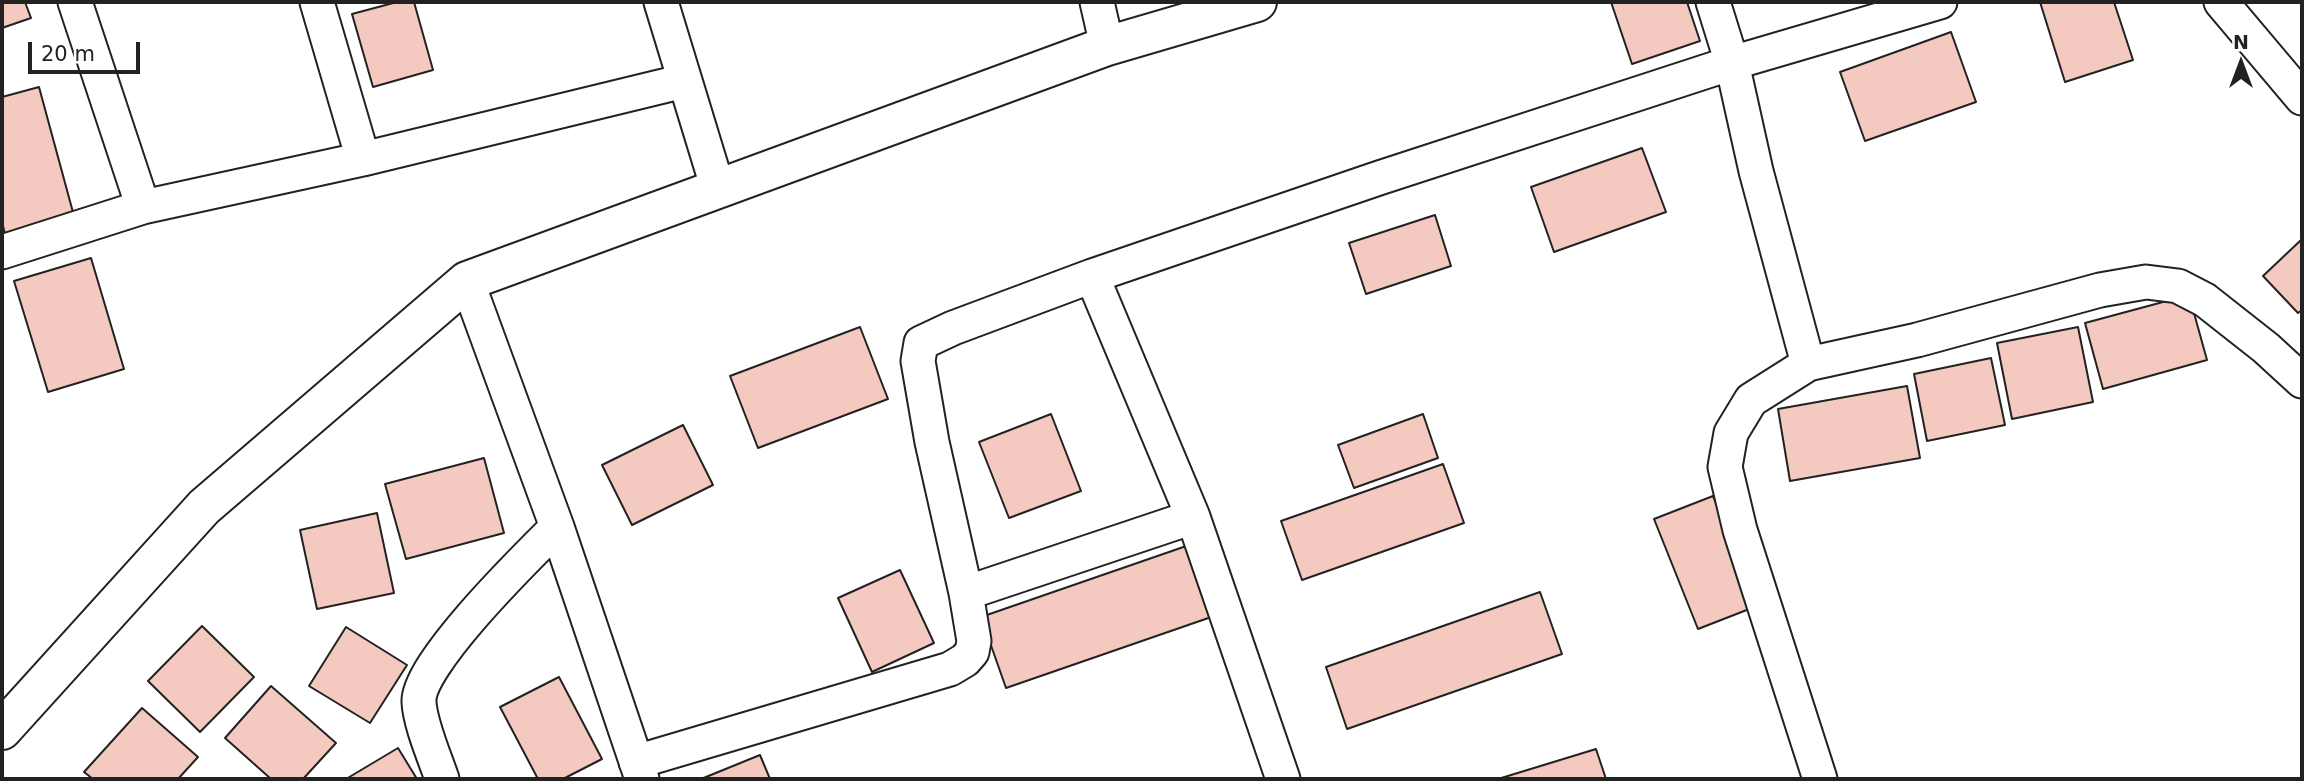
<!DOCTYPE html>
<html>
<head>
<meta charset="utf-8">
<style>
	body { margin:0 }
	#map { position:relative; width:2304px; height:781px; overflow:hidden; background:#fff; font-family:"DejaVu Sans",sans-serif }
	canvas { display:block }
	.frame { position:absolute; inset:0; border:4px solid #222; pointer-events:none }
	.north { position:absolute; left:2206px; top:28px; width:70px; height:70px; -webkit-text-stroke:5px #fff; paint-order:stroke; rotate:0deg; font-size:19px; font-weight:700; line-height:28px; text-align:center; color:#222 }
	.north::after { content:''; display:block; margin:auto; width:24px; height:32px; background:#222; clip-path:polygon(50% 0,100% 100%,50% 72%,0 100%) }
	.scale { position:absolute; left:28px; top:42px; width:112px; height:32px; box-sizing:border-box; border:4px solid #222; border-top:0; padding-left:9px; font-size:21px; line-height:24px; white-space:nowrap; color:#222; -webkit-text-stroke:5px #fff; paint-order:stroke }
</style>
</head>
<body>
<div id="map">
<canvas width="2304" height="781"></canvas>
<div class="frame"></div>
<div class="north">N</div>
<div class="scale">20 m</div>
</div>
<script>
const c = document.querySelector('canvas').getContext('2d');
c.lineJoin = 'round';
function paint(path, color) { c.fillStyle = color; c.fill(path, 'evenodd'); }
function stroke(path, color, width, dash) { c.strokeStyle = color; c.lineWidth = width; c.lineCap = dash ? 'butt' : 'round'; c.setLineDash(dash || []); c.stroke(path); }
const building = new Path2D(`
	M 2,2 L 25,2 L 31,18 L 2,28 Z
	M 397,2 L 414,2 L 433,70 L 373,87 L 352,14 Z
	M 1611,2 L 1687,2 L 1700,41 L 1632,64 Z
	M 2040,2 L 2114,2 L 2133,60 L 2065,82 Z
	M 1951,32 L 1976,102 L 1865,141 L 1840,72 Z
	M 39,87 L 74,216 L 5,234 L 2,222 L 2,97 Z
	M 1642,148 L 1666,212 L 1554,252 L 1531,187 Z
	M 1435,215 L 1451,266 L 1366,294 L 1349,243 Z
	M 2301,240 L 2302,310 L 2298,313 L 2263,276 Z
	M 91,258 L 124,369 L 48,392 L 14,281 Z
	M 2189,295 L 2207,360 L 2103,389 L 2085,323 Z
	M 860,327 L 888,399 L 758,448 L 730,376 Z
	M 2078,327 L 2093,402 L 2012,419 L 1997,343 Z
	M 1991,358 L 2005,425 L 1927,441 L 1914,374 Z
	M 1907,386 L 1920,458 L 1790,481 L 1778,409 Z
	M 1051,414 L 1081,491 L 1009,518 L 979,442 Z
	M 1423,414 L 1438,458 L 1354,488 L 1338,445 Z
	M 683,425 L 713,485 L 632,525 L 602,465 Z
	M 484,458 L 504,533 L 406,559 L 385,484 Z
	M 1443,464 L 1464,523 L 1302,580 L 1281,521 Z
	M 1713,496 L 1757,606 L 1698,629 L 1654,519 Z
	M 377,513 L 394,593 L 317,609 L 300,530 Z
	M 1195,543 L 1220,614 L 1006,688 L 981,617 Z
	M 900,570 L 934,643 L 872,672 L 838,598 Z
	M 1540,592 L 1562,654 L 1347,729 L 1326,667 Z
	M 202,626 L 254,677 L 200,732 L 148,681 Z
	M 346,627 L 407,665 L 370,723 L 309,686 Z
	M 559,677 L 602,759 L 563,779 L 538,779 L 500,707 Z
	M 271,686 L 336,743 L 303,779 L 271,779 L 225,738 Z
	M 142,708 L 198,757 L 178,779 L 93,779 L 84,772 Z
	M 398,748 L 417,779 L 346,779 Z
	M 1596,749 L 1606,779 L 1498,779 Z
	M 760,755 L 770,779 L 701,779 Z`);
const minor = new Path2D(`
	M 75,2 L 143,207
	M 317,2 L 363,159
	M 661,2 L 718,189
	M 1097,2 L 1107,46
	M 1713,2 L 1732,63 L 1756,171 L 1808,364
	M 2221,2 L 2302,98
	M 2,252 L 143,207 L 363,159 L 684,81
	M 1092,276 L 1193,517 L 1283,779
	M 467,281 L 557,527 L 642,779
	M 966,593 L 1193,517
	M 636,762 L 950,669 L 965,660 L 972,652 L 974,641 L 966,593 L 932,442 L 918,361 L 921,343 L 953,328 L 1092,276 L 1379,178 L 1732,63 L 1940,2
	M 442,779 C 435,758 420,724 419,702 C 417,664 528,556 557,527
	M 1820,779 L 1740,530 L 1725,467 L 1731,433 L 1751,400 L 1808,364 L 1917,340 L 2100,290 L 2146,282 L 2178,286 L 2205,300 L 2266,348 L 2302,381`);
const trunk = new Path2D(`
	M 2,730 L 204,507 L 467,281 L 1107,46 L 1257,2`);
paint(building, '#f3c9c0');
stroke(building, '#222', 2);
stroke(minor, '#222', 37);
stroke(trunk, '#222', 42);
stroke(minor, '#fff', 33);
stroke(trunk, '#fff', 38);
</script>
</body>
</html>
